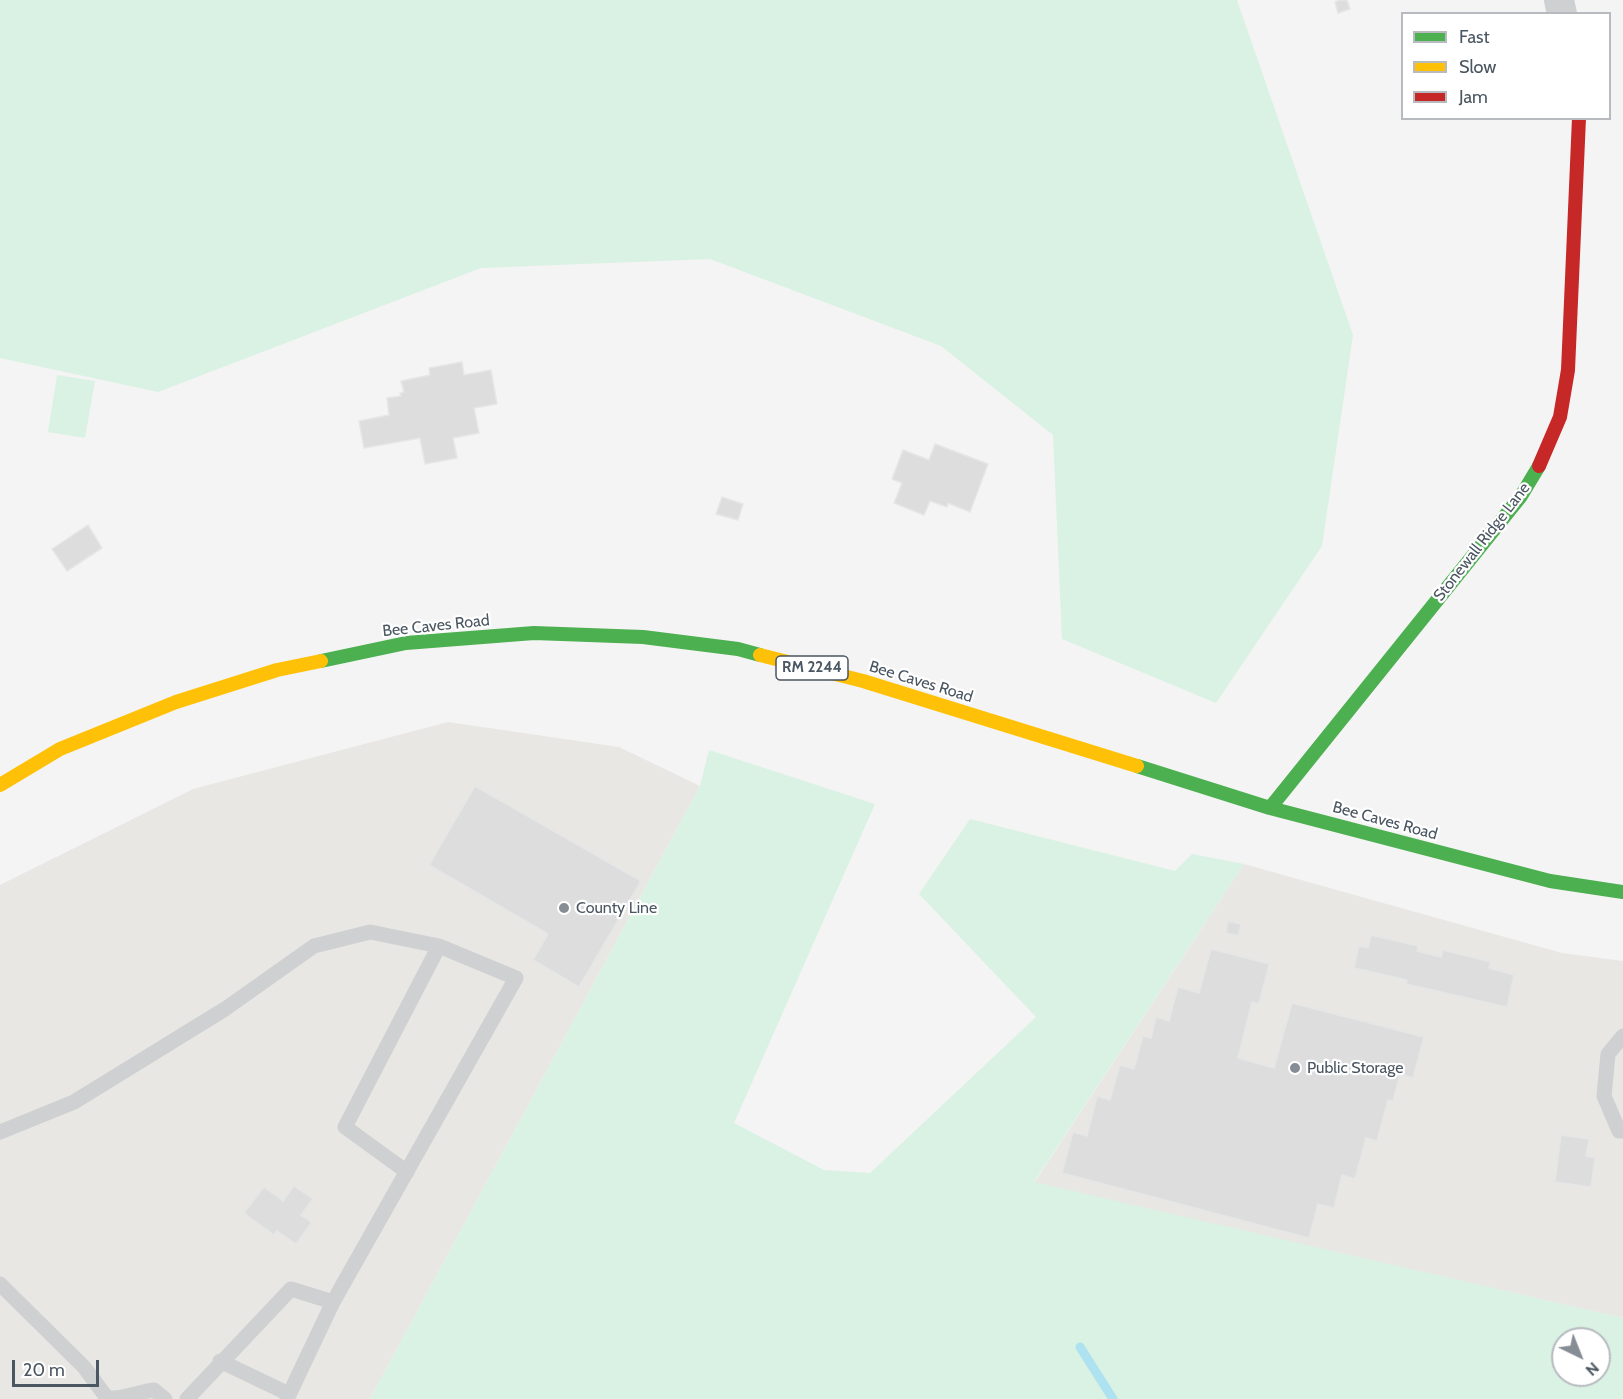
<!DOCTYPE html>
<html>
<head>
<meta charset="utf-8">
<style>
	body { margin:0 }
	#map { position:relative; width:1623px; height:1399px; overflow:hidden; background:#f4f4f4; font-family:Cabin,sans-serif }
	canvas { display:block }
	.legend { position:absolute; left:1401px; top:12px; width:210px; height:108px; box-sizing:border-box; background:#fff; border:2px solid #b7bbc0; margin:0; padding:8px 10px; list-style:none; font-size:18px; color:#4a5661 }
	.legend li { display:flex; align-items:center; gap:12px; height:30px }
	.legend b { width:30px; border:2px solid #b7bbc0 }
	.north { position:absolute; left:1551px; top:1327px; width:60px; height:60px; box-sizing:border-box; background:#fff; border:2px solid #b7bbc0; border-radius:50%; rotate:137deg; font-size:16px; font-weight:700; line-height:24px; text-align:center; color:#4a5661 }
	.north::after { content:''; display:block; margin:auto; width:21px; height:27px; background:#868d94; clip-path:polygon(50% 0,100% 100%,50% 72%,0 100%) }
	.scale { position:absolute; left:12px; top:1360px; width:87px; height:27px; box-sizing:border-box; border:3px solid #4a5661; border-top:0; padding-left:8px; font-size:18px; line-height:21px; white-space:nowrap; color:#4a5661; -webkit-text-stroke:4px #fff; paint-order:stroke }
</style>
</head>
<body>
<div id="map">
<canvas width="1623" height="1399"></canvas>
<ul class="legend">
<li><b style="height:8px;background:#4caf50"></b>Fast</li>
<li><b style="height:8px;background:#ffc107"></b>Slow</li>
<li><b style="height:8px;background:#c62828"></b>Jam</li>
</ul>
<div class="north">N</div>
<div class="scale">20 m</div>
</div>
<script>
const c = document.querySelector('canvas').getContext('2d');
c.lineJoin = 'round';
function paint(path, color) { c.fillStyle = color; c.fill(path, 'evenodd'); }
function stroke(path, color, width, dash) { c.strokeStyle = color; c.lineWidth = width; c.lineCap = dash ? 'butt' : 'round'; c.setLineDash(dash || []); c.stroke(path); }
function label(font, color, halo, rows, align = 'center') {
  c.font = font + ' Cabin,sans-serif'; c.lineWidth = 4.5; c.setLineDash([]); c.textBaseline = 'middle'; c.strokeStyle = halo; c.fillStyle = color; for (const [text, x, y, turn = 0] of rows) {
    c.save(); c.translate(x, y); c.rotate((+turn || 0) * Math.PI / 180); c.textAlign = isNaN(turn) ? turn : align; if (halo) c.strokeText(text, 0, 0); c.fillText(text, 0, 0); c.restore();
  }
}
const commercial = new Path2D(`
	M 448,722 L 619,747 L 700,786 L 370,1399 L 0,1399 L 0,885 L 193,789 Z
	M 1244,864 L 1562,953 L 1623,961 L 1623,1318 L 1034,1183 Z`);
const green = new Path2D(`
	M 0,0 L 1237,0 L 1353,335 L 1322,546 L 1216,703 L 1062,639 L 1053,435 L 941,346 L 710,259 L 481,268 L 158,392 L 0,358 Z
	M 57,375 L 95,381 L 85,438 L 48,432 Z
	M 709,750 L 875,804 L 734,1123 L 824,1170 L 870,1173 L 1036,1017 L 919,894 L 970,819 L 1175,871 L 1192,854 L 1244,864 L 1034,1182 L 1623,1318 L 1623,1399 L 370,1399 L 700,786 ZM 1563,1339 L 1599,1339 L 1599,1375 L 1563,1375 Z`);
const stream = new Path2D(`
	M 1080,1347 L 1113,1399`);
const building = new Path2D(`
	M 1340,0 L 1347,0 L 1350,9 L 1338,13 L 1335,2 Z
	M 462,362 L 464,375 L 491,370 L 497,404 L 474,408 L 479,433 L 453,438 L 457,458 L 425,464 L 420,438 L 364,448 L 359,421 L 389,415 L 387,398 L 401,396 L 400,393 L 404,392 L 401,381 L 430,375 L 429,368 Z
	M 935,444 L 988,464 L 970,512 L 948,503 L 947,507 L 930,501 L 924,515 L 894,503 L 902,483 L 892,479 L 903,450 L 929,460 Z
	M 722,497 L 743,504 L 738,520 L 716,514 Z
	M 88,525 L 102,548 L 67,571 L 52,549 Z
	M 475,786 L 641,881 L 579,987 L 533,960 L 548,934 L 429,865 Z
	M 1228,921 L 1241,924 L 1238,936 L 1226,933 Z
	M 1371,935 L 1418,946 L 1417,951 L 1441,957 L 1443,950 L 1491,962 L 1489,968 L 1514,975 L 1507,1007 L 1406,984 L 1407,980 L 1354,968 L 1359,946 L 1368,948 Z
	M 1211,949 L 1269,964 L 1259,1004 L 1252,1002 L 1238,1058 L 1274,1068 L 1292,1003 L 1424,1037 L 1413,1078 L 1400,1074 L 1393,1101 L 1388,1100 L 1377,1141 L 1366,1138 L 1355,1179 L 1342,1175 L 1334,1208 L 1318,1204 L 1309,1238 L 1062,1173 L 1073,1132 L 1087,1136 L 1097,1096 L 1110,1100 L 1120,1065 L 1134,1069 L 1143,1036 L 1151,1038 L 1156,1017 L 1169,1021 L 1178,987 L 1199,993 Z
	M 1561,1135 L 1589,1139 L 1586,1156 L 1595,1158 L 1591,1187 L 1555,1182 Z
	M 294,1186 L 313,1199 L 301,1215 L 312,1222 L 296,1244 L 277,1231 L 274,1235 L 244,1213 L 264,1187 L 283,1201 Z`);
const lane = new Path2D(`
	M 1623,1036 L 1608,1054 L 1604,1096 L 1619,1131 L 1623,1131
	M 0,1132 L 74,1102 L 225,1009 L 314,946 L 370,932 L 439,946 L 516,978 L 333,1302 L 287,1399
	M 407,1172 L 345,1127 L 439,946
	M 0,1284 L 84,1367 L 107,1398 C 122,1399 139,1392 154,1390 L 165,1399
	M 220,1361 L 289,1394
	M 187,1399 L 291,1289 L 333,1302`);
const street = new Path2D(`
	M 1559,0 L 1562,14`);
const fast = new Path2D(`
	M 321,661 L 406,643 L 534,633 L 643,637 L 738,649 L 760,655
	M 1137,766 L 1270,808 L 1550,881 L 1623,892
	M 1270,808 L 1521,496 L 1539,466`);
const slow = new Path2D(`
	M 760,655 L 863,681 L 1137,766
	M 0,785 L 60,749 L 176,702 L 277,670 L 321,661`);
const jam = new Path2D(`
	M 1539,466 L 1560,417 L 1568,370 L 1579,118`);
const markers = [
	[564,908,6,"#868d94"],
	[1295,1068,6,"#868d94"]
];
const shields = [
	[812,668,72]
];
const shieldNames = [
	["RM 2244",812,668]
];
const streetNames = [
	["Stonewall Ridge Lane",1482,542,-52],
	["Bee Caves Road",436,626,-6],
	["Bee Caves Road",921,682,17],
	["Bee Caves Road",1385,821,15]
];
const poiNames = [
	["County Line",576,908],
	["Public Storage",1307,1068]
];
paint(commercial, '#e8e7e3');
paint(green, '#d9f2e3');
stroke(stream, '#aee2f0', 9);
paint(building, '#ddddde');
stroke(building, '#e5e6e7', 1.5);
stroke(lane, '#ced0d2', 15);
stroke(street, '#ced0d2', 30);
stroke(fast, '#4caf50', 14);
stroke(slow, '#ffc107', 14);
stroke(jam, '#c62828', 14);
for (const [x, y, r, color] of markers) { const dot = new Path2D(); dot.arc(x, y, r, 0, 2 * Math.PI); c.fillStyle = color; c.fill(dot); stroke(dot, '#fff', 2); }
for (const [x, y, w] of shields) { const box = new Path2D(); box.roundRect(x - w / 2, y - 12, w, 24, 4.5); c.fillStyle = '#fff'; c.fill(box); stroke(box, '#4a5661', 1.5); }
label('bold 15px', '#4a5661', null, shieldNames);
label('16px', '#4a5661', '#fff', streetNames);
label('16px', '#4a5661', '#fff', poiNames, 'left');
</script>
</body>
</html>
